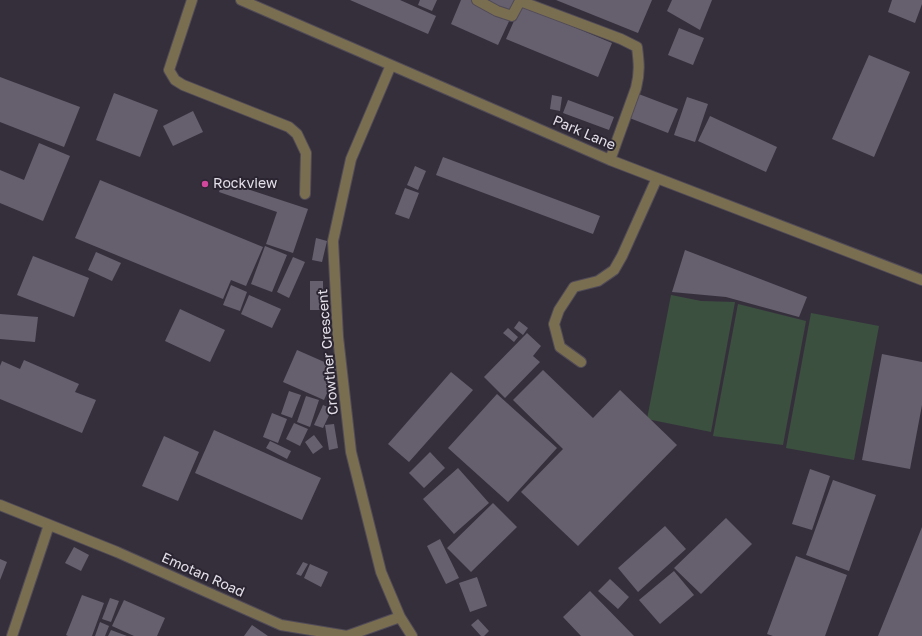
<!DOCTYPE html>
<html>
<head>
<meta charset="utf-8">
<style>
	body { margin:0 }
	canvas { display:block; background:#352f3c }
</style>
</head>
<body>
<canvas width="922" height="636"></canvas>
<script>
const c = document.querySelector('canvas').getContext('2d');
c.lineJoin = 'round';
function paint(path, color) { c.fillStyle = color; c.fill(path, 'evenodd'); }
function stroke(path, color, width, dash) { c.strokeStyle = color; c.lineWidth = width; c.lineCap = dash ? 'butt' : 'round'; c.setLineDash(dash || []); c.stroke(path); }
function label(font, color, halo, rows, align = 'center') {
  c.font = font + ' "Golos Text",sans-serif'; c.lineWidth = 4; c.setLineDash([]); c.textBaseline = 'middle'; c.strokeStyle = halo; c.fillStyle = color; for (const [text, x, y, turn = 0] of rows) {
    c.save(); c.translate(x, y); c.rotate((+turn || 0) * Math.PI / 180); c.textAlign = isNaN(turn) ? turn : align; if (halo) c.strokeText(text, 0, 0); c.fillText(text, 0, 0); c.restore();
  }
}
const green = new Path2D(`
	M 671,295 L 701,301 L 735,302 L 711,432 L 647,419 Z
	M 738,304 L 806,321 L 783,445 L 713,436 Z
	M 811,313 L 879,326 L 854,460 L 786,448 Z`);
const building = new Path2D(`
	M 350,0 L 400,0 L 436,16 L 428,34 Z
	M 420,0 L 437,0 L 432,11 L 418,5 Z
	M 461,0 L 471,0 L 511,17 L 498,45 L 451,24 Z
	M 481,0 L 518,0 L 511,14 Z
	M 556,0 L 652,0 L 638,33 Z
	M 672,0 L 712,0 L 700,30 L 667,11 Z
	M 892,0 L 922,0 L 922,4 L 915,23 L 888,12 Z
	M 521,5 L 612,43 L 598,77 L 506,39 Z
	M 679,28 L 704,38 L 693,65 L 668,55 Z
	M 869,55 L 910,72 L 874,157 L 832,139 Z
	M 0,77 L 80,107 L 64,147 L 0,122 Z
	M 114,93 L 158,110 L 140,157 L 96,140 Z
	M 636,93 L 678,109 L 668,133 L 627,117 Z
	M 552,95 L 562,97 L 560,111 L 550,109 Z
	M 687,97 L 708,104 L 695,142 L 674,135 Z
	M 568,100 L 614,117 L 609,130 L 563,113 Z
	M 193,111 L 203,132 L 173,146 L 163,126 Z
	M 710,116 L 777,147 L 766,172 L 698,141 Z
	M 39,143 L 70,156 L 43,221 L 0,203 L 0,170 L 24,180 Z
	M 443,157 L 600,216 L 593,234 L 436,175 Z
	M 415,166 L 426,171 L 418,190 L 407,185 Z
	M 100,180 L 263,247 L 246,286 L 231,280 L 223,299 L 75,238 Z
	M 223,181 L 308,209 L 293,253 L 266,244 L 277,212 L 219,192 Z
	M 405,188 L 419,193 L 409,219 L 395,214 Z
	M 316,238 L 327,241 L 322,262 L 312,260 Z
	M 265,246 L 287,255 L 272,292 L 251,284 Z
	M 685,250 L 807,297 L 799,317 L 726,297 L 672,292 Z
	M 96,252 L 121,263 L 112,281 L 88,270 Z
	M 33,256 L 89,278 L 74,317 L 17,295 Z
	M 293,257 L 305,262 L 289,298 L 277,292 Z
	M 310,281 L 323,281 L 323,310 L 310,310 Z
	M 231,285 L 247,292 L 240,311 L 223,305 Z
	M 249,295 L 281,309 L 272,328 L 241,314 Z
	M 180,309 L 225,330 L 210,362 L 165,341 Z
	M 0,314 L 38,317 L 35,342 L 0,339 Z
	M 519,321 L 528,328 L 523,335 L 514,328 Z
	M 508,328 L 518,337 L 514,342 L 503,333 Z
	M 527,333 L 541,346 L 533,356 L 540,362 L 505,398 L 484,377 Z
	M 297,350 L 338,368 L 324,400 L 283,382 Z
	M 882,354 L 922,362 L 922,405 L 910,469 L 862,460 Z
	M 24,360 L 79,384 L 75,392 L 96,400 L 82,433 L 0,399 L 0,366 L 2,361 L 20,369 Z
	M 543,370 L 593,418 L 620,390 L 677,445 L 578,546 L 521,492 L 563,449 L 513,400 Z
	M 451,372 L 473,390 L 409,462 L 388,444 Z
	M 289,391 L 301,395 L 292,418 L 281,414 Z
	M 497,394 L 557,448 L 508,502 L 448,448 Z
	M 306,396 L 319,400 L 310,427 L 297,422 Z
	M 323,405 L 332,409 L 323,428 L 314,425 Z
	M 272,413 L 287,419 L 278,443 L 263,437 Z
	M 294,423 L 308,429 L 300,446 L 286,439 Z
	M 334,424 L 338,448 L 329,450 L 325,425 Z
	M 214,430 L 321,478 L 302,520 L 195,473 Z
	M 314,435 L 323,447 L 313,454 L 305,442 Z
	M 164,436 L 199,452 L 178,501 L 142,486 Z
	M 270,441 L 291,451 L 287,459 L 266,448 Z
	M 430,452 L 445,468 L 424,488 L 409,473 Z
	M 458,468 L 489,503 L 454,534 L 423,499 Z
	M 810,469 L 830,476 L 812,530 L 792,524 Z
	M 833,480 L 876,495 L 849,571 L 806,555 Z
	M 493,503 L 517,527 L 471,572 L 447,548 Z
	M 726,518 L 752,544 L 701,594 L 674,568 Z
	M 665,526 L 686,549 L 638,592 L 618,568 Z
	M 922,527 L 922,636 L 878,636 Z
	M 440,539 L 459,578 L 446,584 L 427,546 Z
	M 74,547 L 89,555 L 81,571 L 65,563 Z
	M 796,556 L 847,575 L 825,636 L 773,636 L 767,634 Z
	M 0,559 L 7,562 L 0,580 Z
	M 303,562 L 308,564 L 301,576 L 296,574 Z
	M 310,564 L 328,572 L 321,587 L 304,578 Z
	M 674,571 L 694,595 L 660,624 L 639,600 Z
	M 477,577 L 487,606 L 470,612 L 459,583 Z
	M 610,579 L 629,597 L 618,609 L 598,591 Z
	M 590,591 L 634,636 L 581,636 L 563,617 Z
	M 82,595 L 104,603 L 92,636 L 68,636 L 66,635 Z
	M 110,598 L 119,601 L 111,622 L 102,619 Z
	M 124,600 L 165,618 L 157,636 L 134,636 L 112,626 Z
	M 478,619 L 489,631 L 484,636 L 481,636 L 471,625 Z
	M 100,622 L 109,626 L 105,636 L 95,636 Z
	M 252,625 L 268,636 L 244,636 Z
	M 111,630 L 127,636 L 108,636 Z`);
const minor = new Path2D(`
	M 192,0 L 169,70 L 175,80 L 183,85 L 289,127 L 297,134 L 306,153 L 305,194
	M 241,0 L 610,160 L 922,280
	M 477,0 L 497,11 L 512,16 L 520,1 L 621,39 L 637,47 C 639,63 640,72 636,88 L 610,160
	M 391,65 L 351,159 L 333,241 L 338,337 L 351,452 L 381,572 L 400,617 L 412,636
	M 581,362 L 560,347 L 554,324 L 559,310 L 574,287 L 598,281 L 614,270 L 622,256 L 657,178
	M 0,505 L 117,552 L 281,625 L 347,636 L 400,617
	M 12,636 L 49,525`);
const markers = [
	[205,184,4,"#d1479c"]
];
const streetNames = [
	["Park Lane",584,133,23],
	["Crowther Crescent",328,352,-95],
	["Emotan Road",203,575,24]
];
const poiNames = [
	["Rockview",213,184]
];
paint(green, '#3c503f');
paint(building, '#665f6e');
stroke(minor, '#514b58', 12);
stroke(minor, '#7a6e50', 10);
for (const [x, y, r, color] of markers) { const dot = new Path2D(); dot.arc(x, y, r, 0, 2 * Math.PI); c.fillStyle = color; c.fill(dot); stroke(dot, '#2b2532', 1.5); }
label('14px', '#e4e0e9', '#2b2532', streetNames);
label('14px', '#e4e0e9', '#2b2532', poiNames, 'left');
</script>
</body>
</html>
